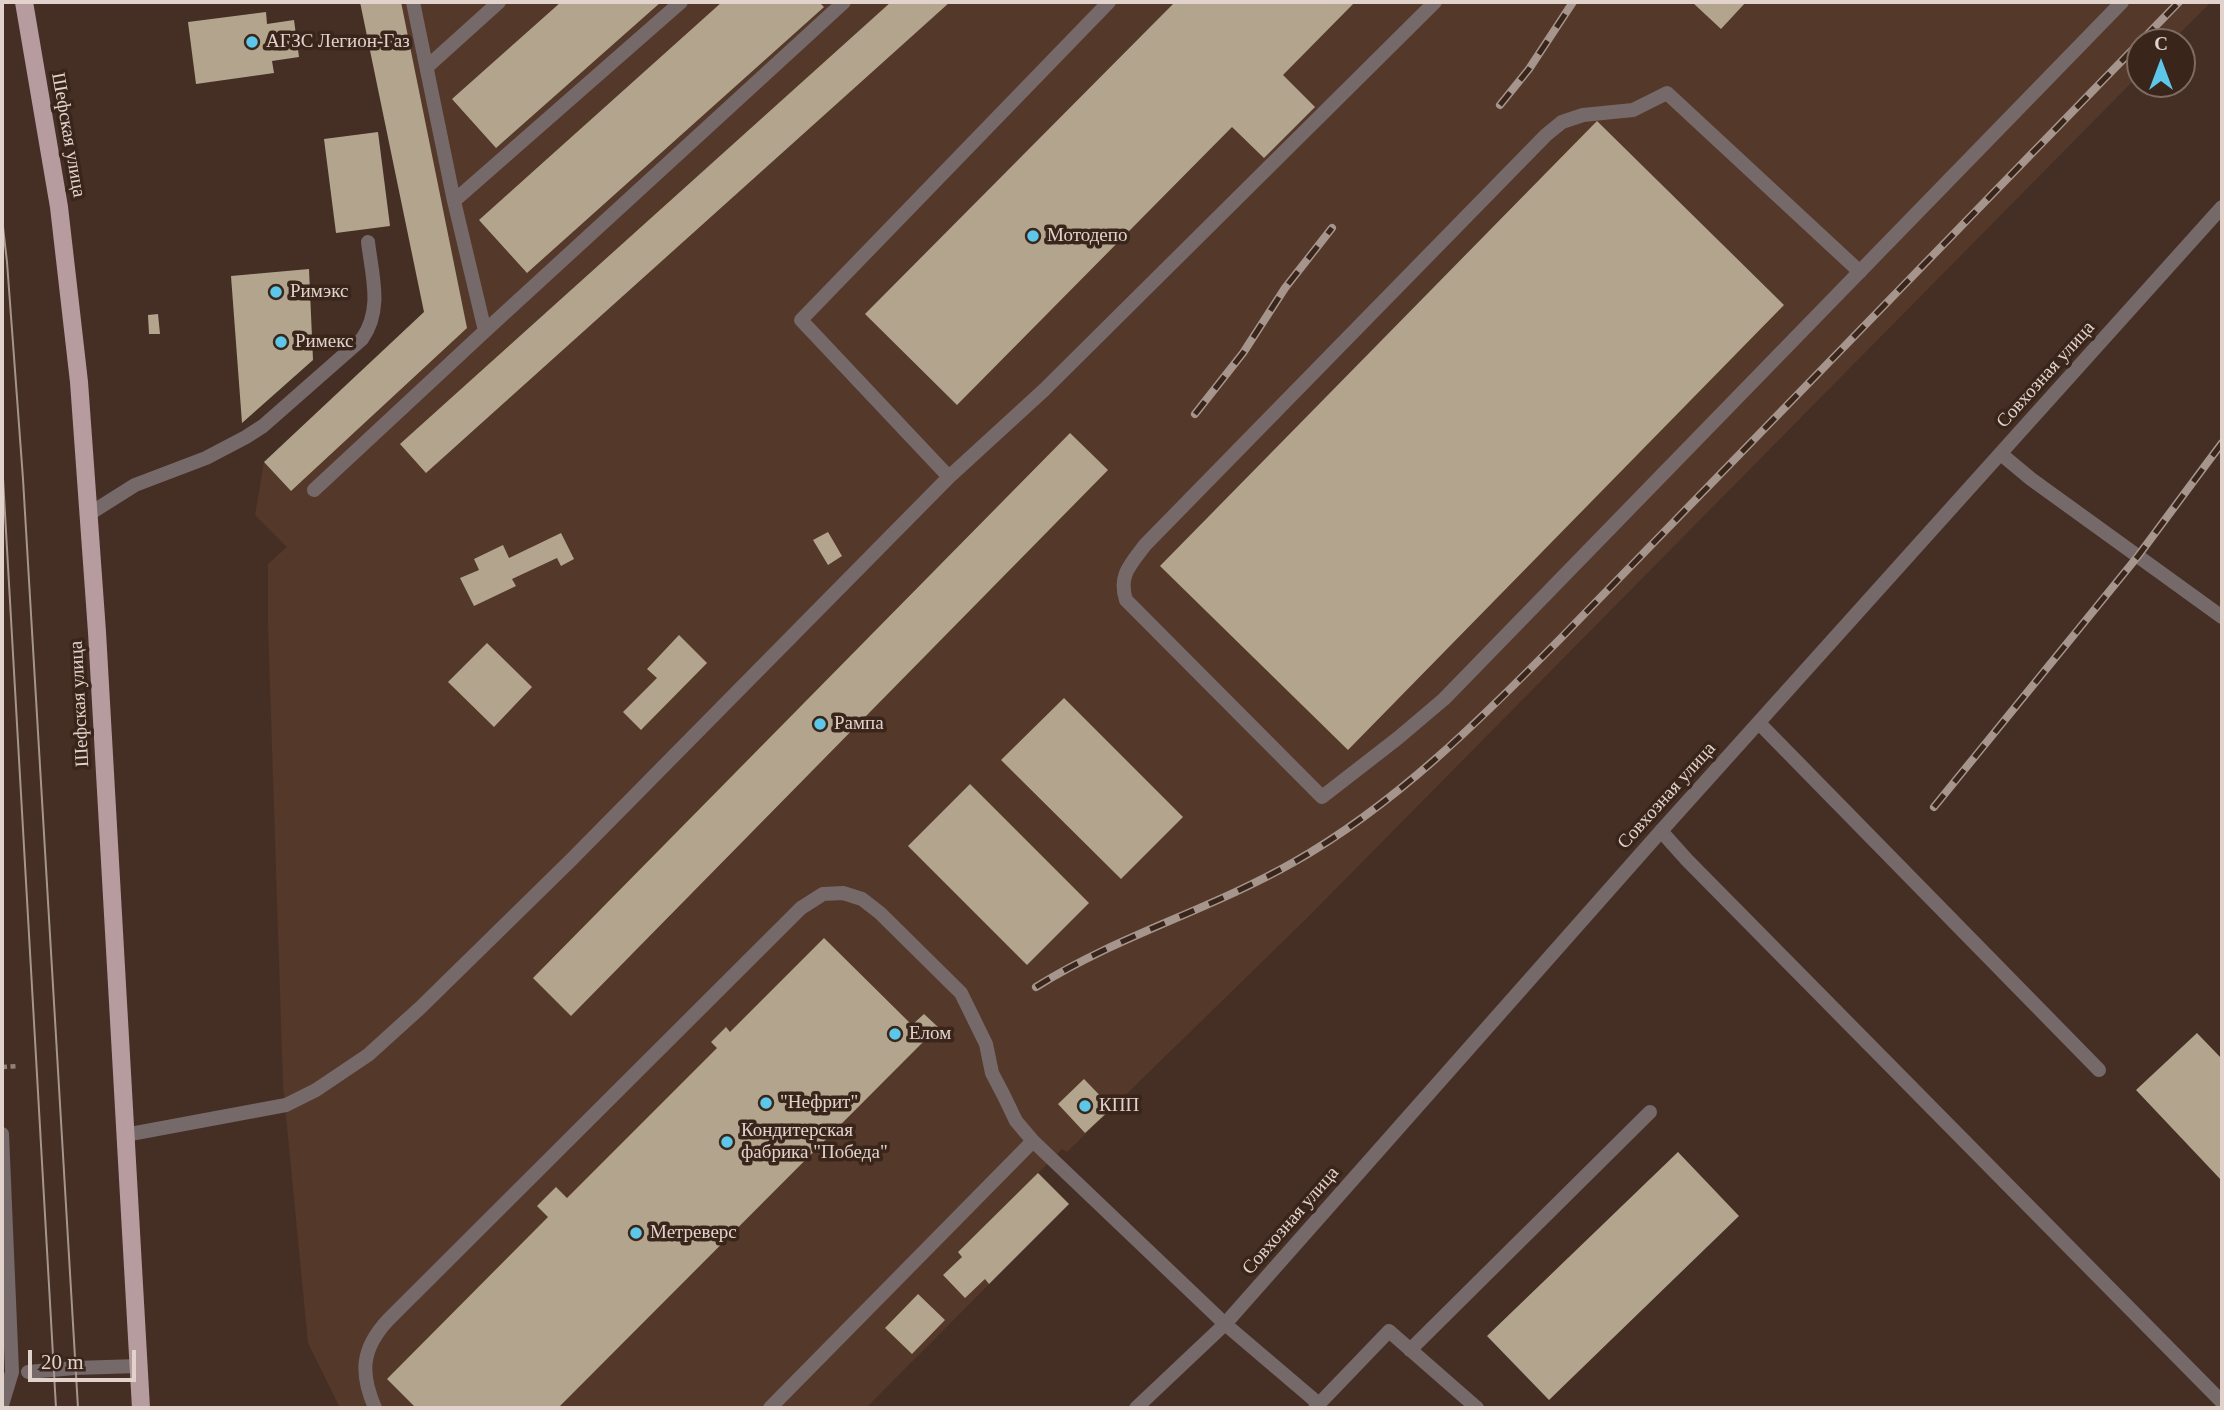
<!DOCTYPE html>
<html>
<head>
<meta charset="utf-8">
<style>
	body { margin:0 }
	#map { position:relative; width:2224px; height:1410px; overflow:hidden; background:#452f25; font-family:"Times New Roman",serif }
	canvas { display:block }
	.frame { position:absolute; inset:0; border:4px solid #e1d3cc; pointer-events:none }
	.north { position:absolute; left:2126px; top:28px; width:70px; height:70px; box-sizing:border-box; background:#3a251b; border:2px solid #7d6b62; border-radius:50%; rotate:0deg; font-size:19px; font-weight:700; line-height:28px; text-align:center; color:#e1d3cc }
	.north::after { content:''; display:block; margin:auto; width:24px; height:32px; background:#5cc7e8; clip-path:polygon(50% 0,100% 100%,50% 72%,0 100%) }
	.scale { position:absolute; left:28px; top:1350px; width:108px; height:32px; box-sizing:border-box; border:4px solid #e1d3cc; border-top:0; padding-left:9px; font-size:21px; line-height:24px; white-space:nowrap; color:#e1d3cc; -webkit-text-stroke:5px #3a251b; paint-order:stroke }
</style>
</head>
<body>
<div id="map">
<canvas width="2224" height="1410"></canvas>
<div class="frame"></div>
<div class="north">С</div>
<div class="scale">20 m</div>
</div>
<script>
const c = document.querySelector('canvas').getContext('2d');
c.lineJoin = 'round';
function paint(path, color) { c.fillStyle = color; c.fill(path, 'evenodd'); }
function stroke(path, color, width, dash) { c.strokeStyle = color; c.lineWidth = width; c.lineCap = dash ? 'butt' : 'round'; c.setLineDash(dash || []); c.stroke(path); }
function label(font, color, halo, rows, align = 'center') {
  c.font = font + ' "Times New Roman",serif'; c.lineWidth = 7; c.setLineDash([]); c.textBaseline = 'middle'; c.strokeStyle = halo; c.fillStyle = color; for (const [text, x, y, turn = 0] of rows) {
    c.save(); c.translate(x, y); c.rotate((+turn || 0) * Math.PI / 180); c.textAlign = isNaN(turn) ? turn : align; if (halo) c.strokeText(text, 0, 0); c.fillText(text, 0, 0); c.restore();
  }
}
const built = new Path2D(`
	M 360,2 L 2211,2 L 2171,42 L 2140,42 L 2140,74 L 1305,920 L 1067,1152 L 1062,1149 L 1038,1173 L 1069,1204 L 866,1408 L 340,1408 L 308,1343 L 283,1085 L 268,623 L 268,564 L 287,547 L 255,515 L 264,462 L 424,312 Z`);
const building = new Path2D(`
	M 360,2 L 401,2 L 467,328 L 291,491 L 264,462 L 424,312 Z
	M 561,2 L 661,2 L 496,148 L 452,99 Z
	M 722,2 L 819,2 L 824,7 L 527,273 L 479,220 Z
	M 891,2 L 950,2 L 426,473 L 400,444 Z
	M 1175,2 L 1355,2 L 1283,75 L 1315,107 L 1264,158 L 1232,127 L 957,405 L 865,314 Z
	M 1692,2 L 1746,2 L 1721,29 Z
	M 266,12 L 267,24 L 294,20 L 299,57 L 272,61 L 274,73 L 196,84 L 188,22 Z
	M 1597,121 L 1784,305 L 1348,750 L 1160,566 Z
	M 378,132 L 390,226 L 336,233 L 324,139 Z
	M 309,269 L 313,360 L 242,423 L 231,276 Z
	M 158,314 L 160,334 L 149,334 L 148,315 Z
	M 1070,433 L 1108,470 L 571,1016 L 533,978 Z
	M 828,532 L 842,556 L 828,565 L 813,540 Z
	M 561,533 L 574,559 L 561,566 L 557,558 L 512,579 L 516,586 L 474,606 L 460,578 L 479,570 L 474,559 L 503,545 L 509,558 Z
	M 679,635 L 707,663 L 641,730 L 623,712 L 657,678 L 647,669 Z
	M 487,643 L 532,687 L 494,727 L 448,682 Z
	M 1064,698 L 1183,817 L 1121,879 L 1001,760 Z
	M 970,784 L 1089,903 L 1027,965 L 908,846 Z
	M 824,938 L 912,1025 L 924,1014 L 938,1027 L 558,1408 L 416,1408 L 387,1379 L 548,1217 L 537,1206 L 556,1187 L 567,1198 L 717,1048 L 711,1042 L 726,1027 L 730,1032 Z
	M 2197,1033 L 2222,1059 L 2222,1181 L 2136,1090 Z
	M 1084,1079 L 1112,1108 L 1085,1133 L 1058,1104 Z
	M 1678,1152 L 1739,1216 L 1549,1400 L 1487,1336 Z
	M 1038,1173 L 1069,1204 L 989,1284 L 985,1279 L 965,1298 L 943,1275 L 962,1257 L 958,1252 Z
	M 918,1294 L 945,1320 L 912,1354 L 885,1328 Z`);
const path = new Path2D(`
	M 2,1067 L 19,1066`);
const lane = new Path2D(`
	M 428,66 L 499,2
	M 454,201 L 681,2
	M 1860,272 L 1667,93 L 1633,110 L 1583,115 L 1562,122 L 1546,135 L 1145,545 C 1131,564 1118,575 1126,600 L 1322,797 L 1398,738 L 1444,699 L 2122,2
	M 485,331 L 844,2
	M 2001,454 L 2031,479 L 2222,617
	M 949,477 L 1044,390 L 1435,2
	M 314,490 L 485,331 L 454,201 L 413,2
	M 89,514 L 135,485 L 206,458 L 246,437 L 263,426 L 362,339 C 383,309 372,276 368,242
	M 1759,723 L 2099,1070
	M 1661,831 L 1687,860 L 2222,1402
	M 2,1134 L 12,1372 L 2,1405
	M 125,1135 L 286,1105 L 316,1090 L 368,1055 L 420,1008 L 571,860 L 949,477 L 801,320 L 1109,2
	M 1033,1141 L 1225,1324 L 1319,1404
	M 1410,1350 L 1650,1112
	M 28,1372 L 75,1368 L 138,1366
	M 375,1408 C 360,1373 361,1349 388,1320 L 801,908 L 823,894 L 843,893 L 862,899 L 880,913 L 961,993 L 986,1044 L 992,1073 L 1004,1096 L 1016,1121 L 1033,1141 L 770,1408
	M 1315,1408 L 1389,1331 L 1477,1408`);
const street = new Path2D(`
	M 1136,1408 L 1225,1324 L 1661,831 L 2222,207`);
const primary = new Path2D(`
	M 24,2 L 59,207 L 79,382 L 97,632 L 141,1408`);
const tram = new Path2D(`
	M 2,218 L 7,262 L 23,479 L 78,1408
	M 2,461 L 56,1408`);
const rail = new Path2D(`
	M 1500,105 L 1529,69 L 1573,2
	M 1195,414 L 1243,353 L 1285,288 L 1332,228
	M 1934,807 L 2138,556 L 2222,443
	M 1036,987 C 1117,936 1210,910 1294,862 C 1395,805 1480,720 1561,638 L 2179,2`);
const markers = [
	[252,42,7,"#5cc7e8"],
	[1033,236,7,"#5cc7e8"],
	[276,292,7,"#5cc7e8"],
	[281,342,7,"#5cc7e8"],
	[820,724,7,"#5cc7e8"],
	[895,1034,7,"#5cc7e8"],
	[766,1103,7,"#5cc7e8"],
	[1085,1106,7,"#5cc7e8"],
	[727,1142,7,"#5cc7e8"],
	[636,1233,7,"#5cc7e8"]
];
const poiNames = [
	["АГЗС Легион-Газ",266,42],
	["Мотодепо",1047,236],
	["Римэкс",290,292],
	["Римекс",295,342],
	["Рампа",834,724],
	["Елом",909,1034],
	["\"Нефрит\"",780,1103],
	["КПП",1099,1106],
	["Кондитерская",741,1131],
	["фабрика \"Победа\"",741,1153],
	["Метреверс",650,1233]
];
const streetNames = [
	["Шефская улица",68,135,80],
	["Совхозная улица",2046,375,-48],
	["Шефская улица",80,704,-93],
	["Совхозная улица",1667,796,-48],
	["Совхозная улица",1291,1221,-49]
];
paint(built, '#543829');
paint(building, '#b3a58d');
stroke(path, '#938179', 4.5, [5, 3.5]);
stroke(lane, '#76696a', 14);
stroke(street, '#76696a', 14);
stroke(primary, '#b69c9e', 18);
stroke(tram, '#a6958d', 2);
stroke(rail, '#a6958d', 8);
stroke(rail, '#3a251b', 5, [16]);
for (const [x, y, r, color] of markers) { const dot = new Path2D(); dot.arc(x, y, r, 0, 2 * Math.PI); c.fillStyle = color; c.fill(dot); stroke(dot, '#3a251b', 2.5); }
label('19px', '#e1d3cc', '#3a251b', poiNames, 'left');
label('19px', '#e1d3cc', '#3a251b', streetNames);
</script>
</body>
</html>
